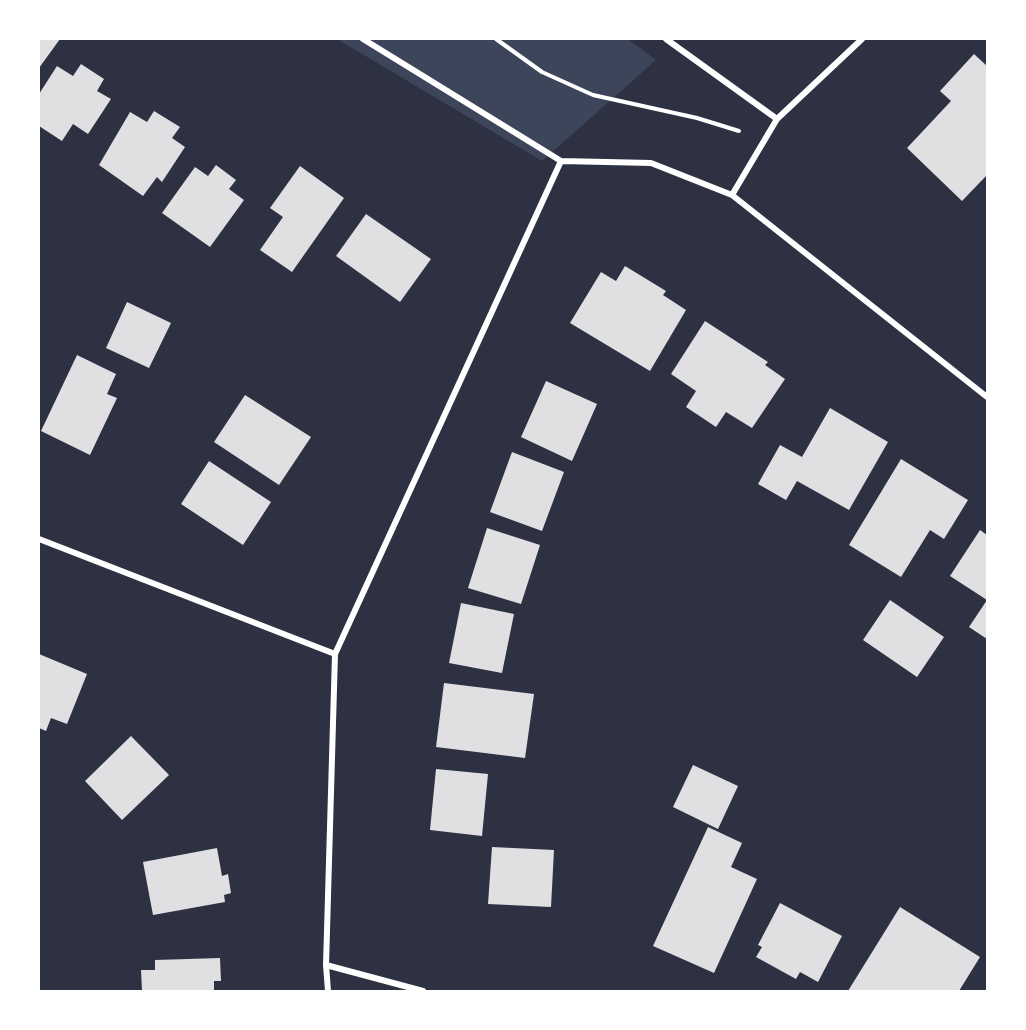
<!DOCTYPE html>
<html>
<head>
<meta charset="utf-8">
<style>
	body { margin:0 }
	#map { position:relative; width:1026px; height:1030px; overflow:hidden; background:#2d3142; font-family:Jost,sans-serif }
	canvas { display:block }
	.frame { position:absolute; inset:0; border:40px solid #fff; pointer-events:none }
</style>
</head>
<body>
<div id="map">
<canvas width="1026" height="1030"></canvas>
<div class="frame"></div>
</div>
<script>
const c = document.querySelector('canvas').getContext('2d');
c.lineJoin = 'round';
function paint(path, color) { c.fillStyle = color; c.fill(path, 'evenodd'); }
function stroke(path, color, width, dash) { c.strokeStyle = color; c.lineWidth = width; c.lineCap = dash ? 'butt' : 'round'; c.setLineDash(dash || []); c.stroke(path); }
const green = new Path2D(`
	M 337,39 L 628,39 L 656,60 L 542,161 Z`);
const building = new Path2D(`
	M 39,39 L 60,39 L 39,68 Z
	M 974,54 L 987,66 L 987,175 L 962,201 L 907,148 L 951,101 L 940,91 Z
	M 81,64 L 104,79 L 97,91 L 111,99 L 88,134 L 73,124 L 62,141 L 39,126 L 39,94 L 57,66 L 73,76 Z
	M 154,111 L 180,127 L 172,138 L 185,147 L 162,182 L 157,177 L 143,196 L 99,165 L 130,112 L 147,122 Z
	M 216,165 L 236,180 L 229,189 L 244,200 L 210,247 L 162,213 L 195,167 L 208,176 Z
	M 300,166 L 344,198 L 292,272 L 260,250 L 283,217 L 270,208 Z
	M 366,214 L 431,259 L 400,302 L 336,256 Z
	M 625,266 L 666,291 L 663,295 L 686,310 L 650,371 L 570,323 L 601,272 L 616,281 Z
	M 127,302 L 171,323 L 149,368 L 106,348 Z
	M 705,321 L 768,362 L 765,365 L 785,379 L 752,428 L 726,412 L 716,427 L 686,407 L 696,391 L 671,374 Z
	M 77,355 L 116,374 L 107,394 L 117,398 L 90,455 L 41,431 Z
	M 546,381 L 597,404 L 572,461 L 521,437 Z
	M 245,395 L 311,437 L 279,485 L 214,442 Z
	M 830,408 L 888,442 L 849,510 L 797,481 L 786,500 L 758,484 L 780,445 L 802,457 Z
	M 512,452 L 564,472 L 542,531 L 490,512 Z
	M 901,459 L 968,500 L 944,539 L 930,530 L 901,577 L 849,545 Z
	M 209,461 L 271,502 L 243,545 L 181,504 Z
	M 487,528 L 540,545 L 521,604 L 468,588 Z
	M 980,530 L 987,535 L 987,600 L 950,576 Z
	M 890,600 L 944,637 L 917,677 L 863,640 Z
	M 987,600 L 987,639 L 969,627 Z
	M 461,603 L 514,614 L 502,673 L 449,663 Z
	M 39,654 L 87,674 L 67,724 L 51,718 L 46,731 L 39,728 Z
	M 444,683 L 534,694 L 525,758 L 436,747 Z
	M 131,736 L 169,775 L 122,820 L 85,781 Z
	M 693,765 L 738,786 L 718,829 L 673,807 Z
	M 436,769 L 488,774 L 482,836 L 430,830 Z
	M 708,827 L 742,843 L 731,867 L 757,879 L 714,973 L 653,946 Z
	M 492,847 L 554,850 L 551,907 L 488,904 Z
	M 217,848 L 222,876 L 228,874 L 231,893 L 224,895 L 225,902 L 153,915 L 143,862 Z
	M 780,903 L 842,936 L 818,982 L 800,972 L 796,979 L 756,957 L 762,947 L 758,945 Z
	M 900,907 L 980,957 L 959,991 L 848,991 Z
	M 220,958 L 221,981 L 214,981 L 214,991 L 142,991 L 141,970 L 155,970 L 155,960 Z`);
const path = new Path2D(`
	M 496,39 L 542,72 L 593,95 L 697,118 L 739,131`);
const minor = new Path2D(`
	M 363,39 L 561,161
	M 666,39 L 777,119
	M 561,161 L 651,163 L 732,195 L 987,397
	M 732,195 L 777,119 L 862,39
	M 39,539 L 335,654
	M 326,965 L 423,991
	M 328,991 L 326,965 L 335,654 L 561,161`);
paint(green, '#3c4559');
paint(building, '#e0e0e3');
stroke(path, '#fff', 4);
stroke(minor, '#fff', 6);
</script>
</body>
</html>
